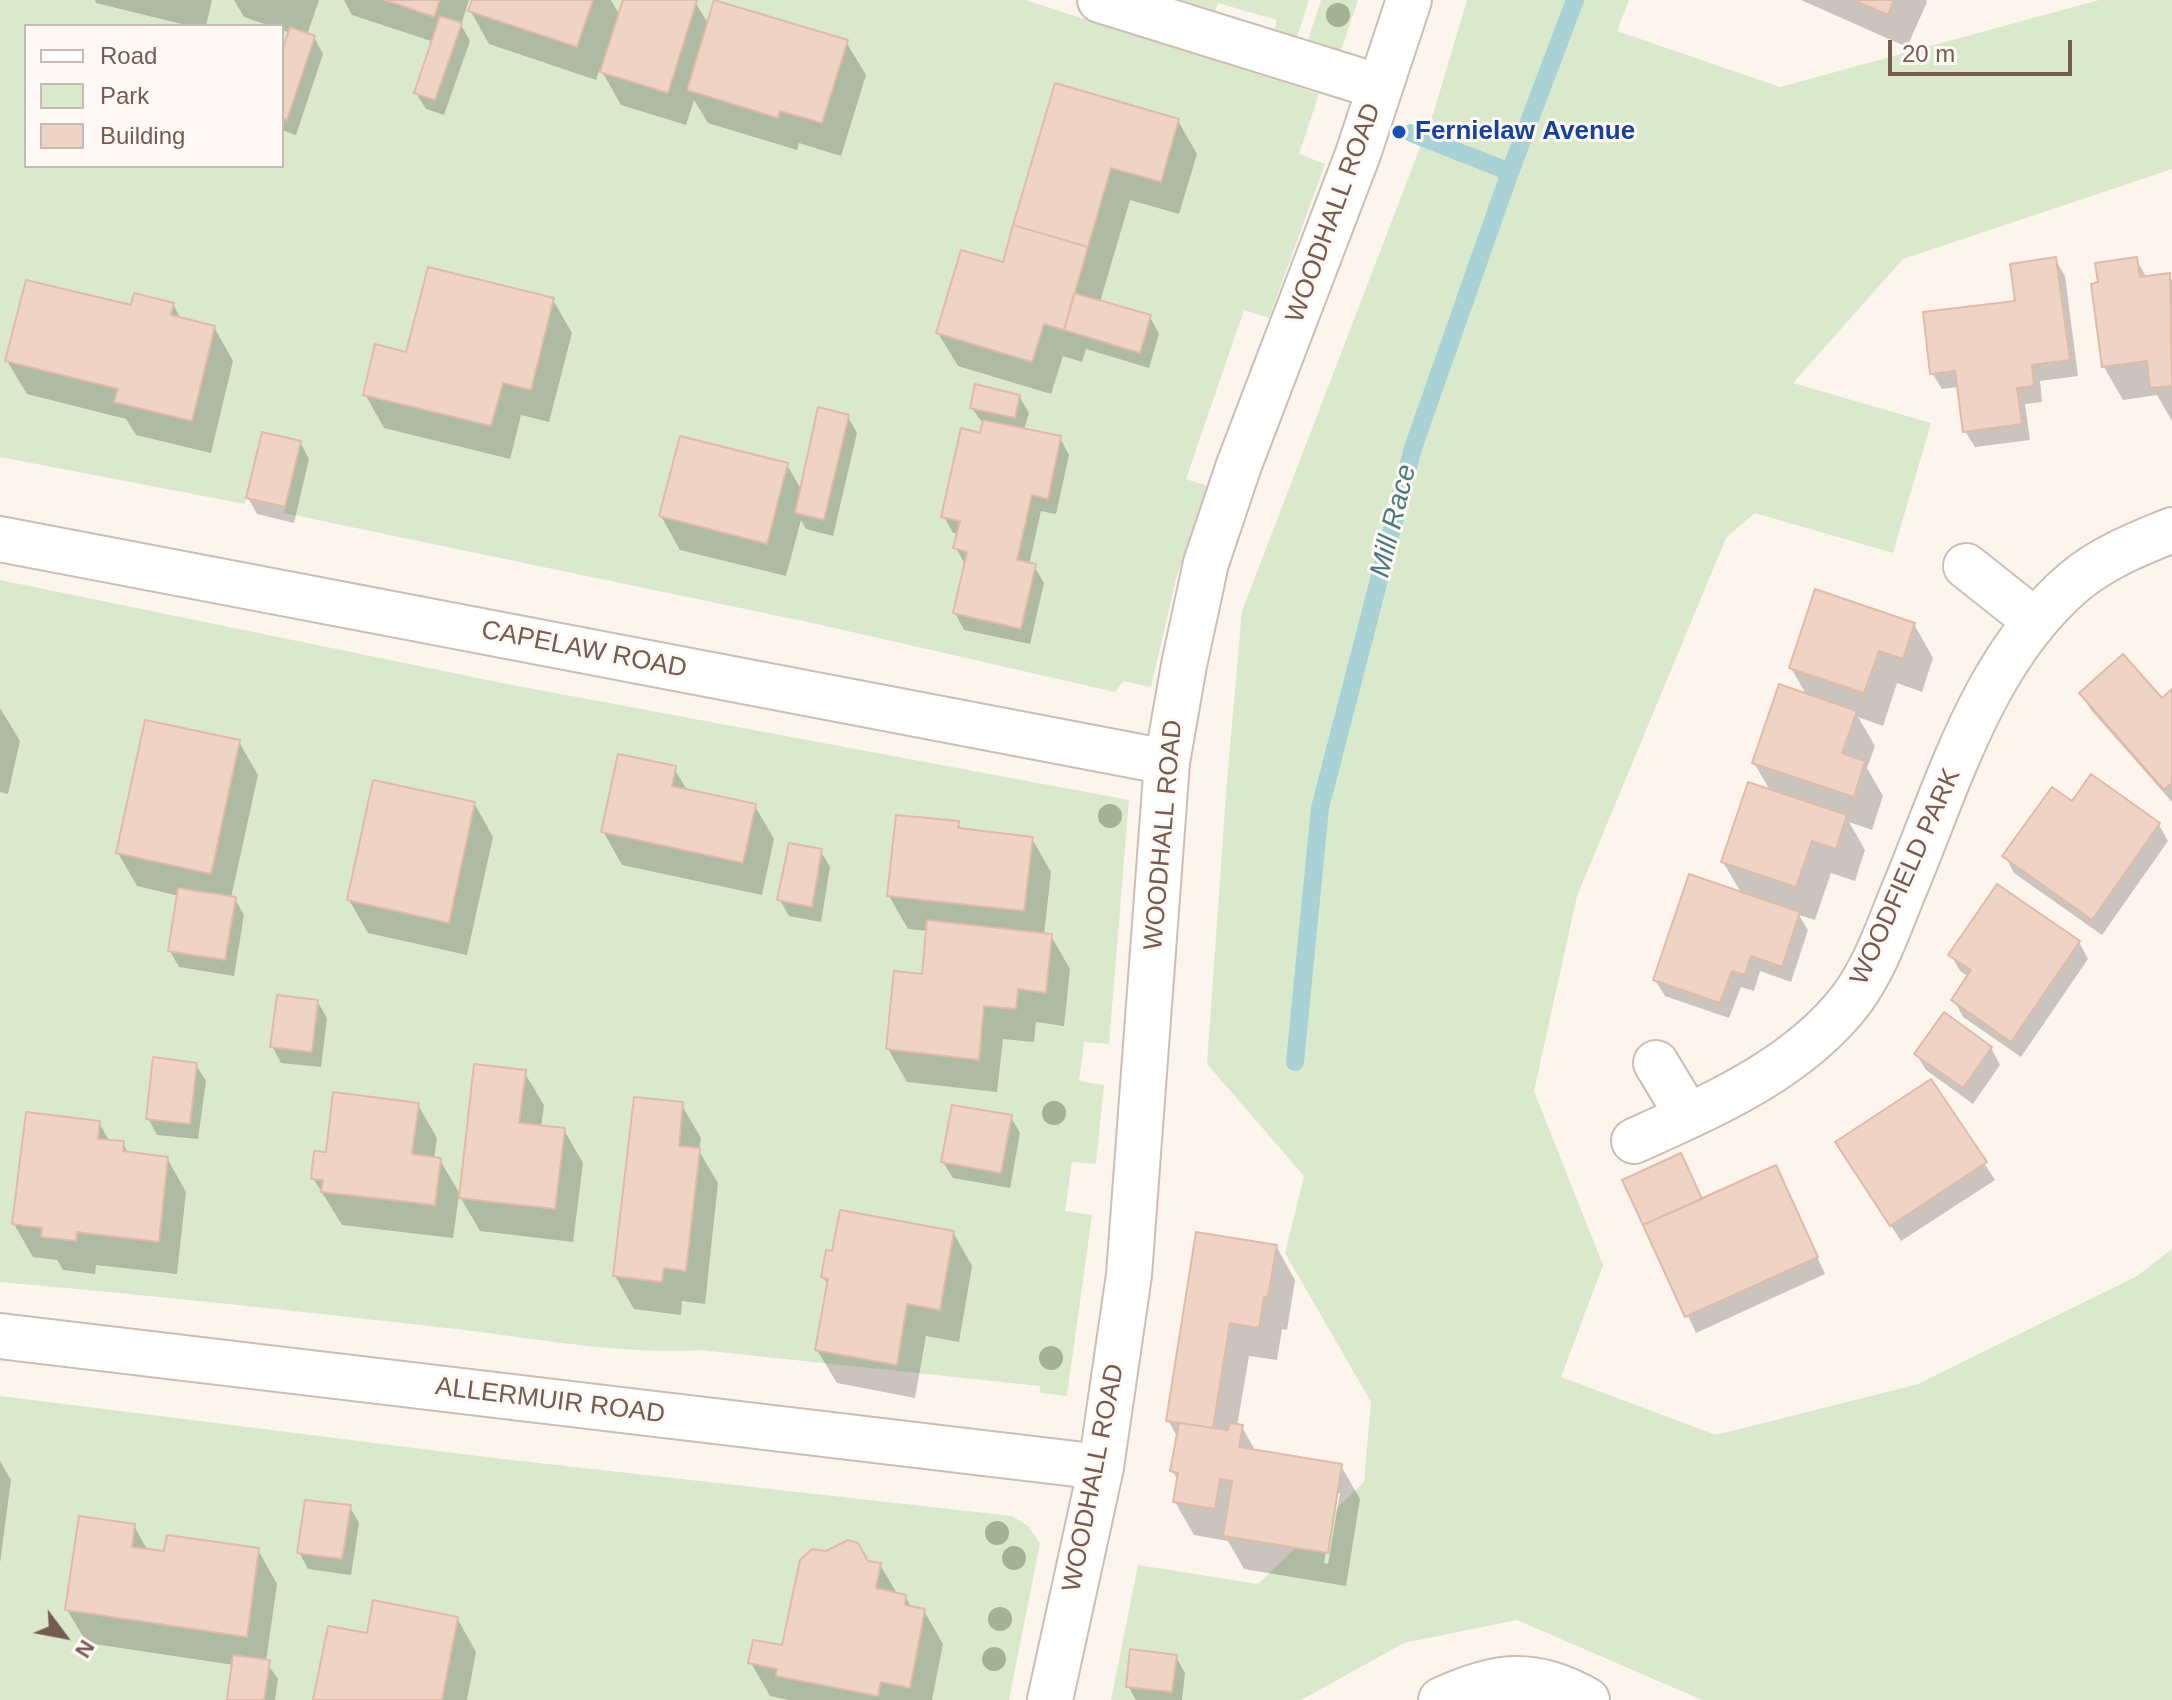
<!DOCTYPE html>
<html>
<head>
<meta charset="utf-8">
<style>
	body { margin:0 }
	#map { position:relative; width:2172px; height:1700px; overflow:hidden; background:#fcf5ed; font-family:Helvetica,sans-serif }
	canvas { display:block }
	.legend { position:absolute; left:24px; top:24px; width:260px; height:144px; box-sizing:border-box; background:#fef9f4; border:2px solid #c8bab2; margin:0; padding:10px 14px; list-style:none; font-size:24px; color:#775b50 }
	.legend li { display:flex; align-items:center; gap:16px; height:40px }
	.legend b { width:40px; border:2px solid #c8bab2 }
	.north { position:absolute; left:24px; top:1596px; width:80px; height:80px; -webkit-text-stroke:6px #fef9f4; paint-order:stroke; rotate:122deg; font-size:22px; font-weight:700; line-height:32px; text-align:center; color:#775b50 }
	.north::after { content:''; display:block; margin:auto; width:28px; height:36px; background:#775b50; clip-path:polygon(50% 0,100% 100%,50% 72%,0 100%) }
	.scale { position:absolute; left:1888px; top:40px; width:184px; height:36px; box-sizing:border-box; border:4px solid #775b50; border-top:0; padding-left:10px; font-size:24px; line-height:28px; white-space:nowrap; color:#775b50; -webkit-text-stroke:6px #fef9f4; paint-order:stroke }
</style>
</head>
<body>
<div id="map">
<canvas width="2172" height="1700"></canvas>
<ul class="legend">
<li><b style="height:10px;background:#fff"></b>Road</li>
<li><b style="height:22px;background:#dae9cb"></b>Park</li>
<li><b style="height:22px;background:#efd4c6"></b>Building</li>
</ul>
<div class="north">N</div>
<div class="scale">20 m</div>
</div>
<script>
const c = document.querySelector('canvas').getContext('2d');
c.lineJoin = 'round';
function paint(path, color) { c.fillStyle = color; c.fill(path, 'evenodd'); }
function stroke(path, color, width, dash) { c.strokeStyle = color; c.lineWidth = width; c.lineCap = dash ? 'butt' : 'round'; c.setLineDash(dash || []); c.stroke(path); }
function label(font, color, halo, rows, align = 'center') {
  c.font = font + ' Helvetica,sans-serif'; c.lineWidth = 6; c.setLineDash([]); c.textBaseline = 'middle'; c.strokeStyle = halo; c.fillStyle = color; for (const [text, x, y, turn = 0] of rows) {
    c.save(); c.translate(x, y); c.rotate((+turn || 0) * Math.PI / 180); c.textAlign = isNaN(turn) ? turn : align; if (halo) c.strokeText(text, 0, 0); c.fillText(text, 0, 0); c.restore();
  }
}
const green = new Path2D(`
	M 0,0 L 1025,0 L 1319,94 L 1299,154 L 1325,164 L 1269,318 L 1244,310 L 1186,479 L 1210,487 L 1177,575 L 1151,687 L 1123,681 L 1115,692 L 817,624 L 284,513 L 301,441 L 262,432 L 245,504 L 0,457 ZM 26,26 L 282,26 L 282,166 L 26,166 Z
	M 1168,0 L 1309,0 L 1296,40 L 1273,33 L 1277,20 L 1218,3 L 1214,15 Z
	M 1321,0 L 1358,0 L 1339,56 L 1306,46 Z
	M 1467,0 L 1629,0 L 1617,31 L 1780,87 L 2099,0 L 2172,0 L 2172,169 L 1903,259 L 1793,383 L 1931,423 L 1893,553 L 1755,513 L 1726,538 L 1577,896 L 1534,1091 L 1603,1265 L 1561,1377 L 1716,1435 L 1918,1384 L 2137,1276 L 2172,1249 L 2172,1700 L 1702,1700 L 1517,1620 L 1404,1643 L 1301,1700 L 1111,1700 L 1138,1565 L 1258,1584 L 1364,1482 L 1371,1402 L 1285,1253 L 1304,1176 L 1207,1064 L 1227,781 L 1242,611 L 1434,111 Z
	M 0,580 L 507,684 L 1129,800 L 1109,1044 L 1084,1042 L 1079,1081 L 1104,1085 L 1096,1164 L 1072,1162 L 1065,1211 L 1092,1215 L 1067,1396 L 1040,1393 L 1040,1386 L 700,1350 C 615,1355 530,1337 447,1328 C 298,1311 149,1295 0,1282 ZM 789,843 L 822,849 L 812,906 L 778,900 Z
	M 0,1396 L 503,1459 L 1012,1516 L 1028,1526 L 1040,1543 L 1009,1700 L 0,1700 Z`);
const shadow = new Path2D(`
	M 95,0 L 212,0 L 206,26 L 190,26 L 96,3 Z
	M 234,0 L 319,0 L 307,35 L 314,37 L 323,54 L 296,135 L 282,130 L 282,58 L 290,33 L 282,30 L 282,26 L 270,26 L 244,17 Z
	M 344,0 L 469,0 L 461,25 L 470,41 L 444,115 L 426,109 L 416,93 L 434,42 L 352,15 Z
	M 474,0 L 611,0 L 620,16 L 625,0 L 690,0 L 695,2 L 709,25 L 846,42 L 866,75 L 841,156 L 799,143 L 797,150 L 708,123 L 694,100 L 686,125 L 621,105 L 600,68 L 596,80 L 489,44 L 470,10 Z
	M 1801,0 L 1926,0 L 1927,2 L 1907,47 Z
	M 1056,86 L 1178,121 L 1197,154 L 1179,214 L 1130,200 L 1100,302 L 1150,317 L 1159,334 L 1149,368 L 1086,349 L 1082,362 L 1063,356 L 1051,394 L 958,366 L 938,333 L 1004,265 Z
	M 2055,259 L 2065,276 L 2078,376 L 2040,381 L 2042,402 L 2025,404 L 2030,440 L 1975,447 L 1965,431 L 1959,387 L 1942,389 L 1932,373 L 2017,303 Z
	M 2136,259 L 2147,278 L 2169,275 L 2172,280 L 2172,421 L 2157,395 L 2123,400 L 2104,367 Z
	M 553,300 L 572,333 L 549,422 L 521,415 L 510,459 L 384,428 L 365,394 L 408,354 Z
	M 173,304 L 181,320 L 214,327 L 233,361 L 211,453 L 136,435 L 126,419 L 27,394 L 7,361 L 133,308 Z
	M 1019,396 L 1029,413 L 1024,430 L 1060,438 L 1069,455 L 1056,514 L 1041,511 L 1029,565 L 1034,566 L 1044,583 L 1030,644 L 964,630 L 955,613 L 966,566 L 956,548 L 959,534 L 953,533 L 944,517 L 981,435 L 984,425 L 972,408 Z
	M 848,417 L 857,433 L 833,536 L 806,529 L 801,520 L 786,576 L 680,550 L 661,516 L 787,465 L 802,491 Z
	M 300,442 L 309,459 L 294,523 L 257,514 L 248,498 Z
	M 1914,624 L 1933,658 L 1922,692 L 1897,683 L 1883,726 L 1858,717 L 1875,746 L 1867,768 L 1883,796 L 1872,830 L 1849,822 L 1865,850 L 1855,881 L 1831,873 L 1815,920 L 1799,915 L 1808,930 L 1791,982 L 1760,971 L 1754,991 L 1741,987 L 1729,1018 L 1665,996 L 1655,980 L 1742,894 L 1723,862 L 1771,792 L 1754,763 L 1807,696 L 1791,668 Z
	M 2172,692 L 2172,802 L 2091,710 L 2081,694 L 2162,701 Z
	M 0,708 L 20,741 L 8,794 L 0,792 Z
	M 239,742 L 258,775 L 231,898 L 235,899 L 244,915 L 234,976 L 179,967 L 170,951 L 179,896 L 137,886 L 118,853 Z
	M 674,768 L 688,792 L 755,806 L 774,839 L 762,895 L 622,865 L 603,831 Z
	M 474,803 L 493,837 L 467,955 L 368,933 L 349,900 Z
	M 958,823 L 962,831 L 1032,839 L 1051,872 L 1044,935 L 1051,936 L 1070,969 L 1064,1026 L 1036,1022 L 1034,1042 L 1003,1039 L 997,1092 L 907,1082 L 888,1049 L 924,976 L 928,931 L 908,929 L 889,896 Z
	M 2159,825 L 2168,841 L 2102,935 L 2014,873 L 2005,856 Z
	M 820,850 L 830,867 L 821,922 L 789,916 L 780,900 Z
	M 2079,942 L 2088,959 L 2021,1057 L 1963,1017 L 1954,1000 L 1969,977 L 1960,971 L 1951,955 Z
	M 317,1001 L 327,1018 L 321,1067 L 281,1063 L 272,1046 Z
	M 1991,1048 L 2000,1065 L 1973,1104 L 1926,1070 L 1916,1054 Z
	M 196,1065 L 206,1081 L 198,1139 L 157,1135 L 148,1118 Z
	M 524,1072 L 544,1105 L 541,1127 L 564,1130 L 583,1163 L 573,1242 L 480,1231 L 459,1195 L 453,1238 L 342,1225 L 313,1178 L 328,1155 L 418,1105 L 437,1138 L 434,1159 L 440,1160 L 461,1196 Z
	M 1931,1082 L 1995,1180 L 1901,1241 L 1847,1159 Z
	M 681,1104 L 701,1138 L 699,1151 L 718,1183 L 705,1304 L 682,1301 L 681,1315 L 634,1309 L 615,1276 Z
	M 1011,1117 L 1020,1133 L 1010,1188 L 953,1178 L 943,1162 Z
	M 99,1123 L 110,1142 L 123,1143 L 129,1154 L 167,1158 L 186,1192 L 177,1274 L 96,1265 L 95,1274 L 63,1270 L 57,1260 L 33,1257 L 14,1224 Z
	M 1680,1156 L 1703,1201 L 1784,1184 L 1825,1274 L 1696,1333 L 1625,1181 Z
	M 953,1232 L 972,1266 L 959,1342 L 926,1336 L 915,1398 L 837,1383 L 817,1350 L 829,1287 L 823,1277 Z
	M 1276,1246 L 1295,1280 L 1287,1330 L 1282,1329 L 1277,1360 L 1249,1356 L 1237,1426 L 1242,1427 L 1256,1452 L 1341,1466 L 1360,1499 L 1346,1586 L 1244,1569 L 1228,1541 L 1194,1535 L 1175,1502 L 1179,1481 L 1172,1471 L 1178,1438 L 1168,1420 ZM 1336,1493 L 1340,1493 L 1328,1564 L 1324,1563 Z
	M 0,1461 L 11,1480 L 0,1563 Z
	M 350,1507 L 359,1523 L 351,1575 L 308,1569 L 299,1552 Z
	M 134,1526 L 148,1551 L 258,1550 L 277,1584 L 266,1662 L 278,1679 L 275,1700 L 229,1700 L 234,1665 L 87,1643 L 67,1610 Z
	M 867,1562 L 880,1565 L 898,1595 L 905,1596 L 912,1609 L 924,1611 L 943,1644 L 932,1700 L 788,1700 L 770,1696 L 751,1663 L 783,1647 Z
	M 457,1618 L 476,1652 L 467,1700 L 315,1700 L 368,1635 Z
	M 1176,1657 L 1185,1673 L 1182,1700 L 1136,1700 L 1128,1686 Z`);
const stream = new Path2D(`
	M 1411,133 L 1510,172
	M 1295,1062 L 1320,808 L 1413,448 L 1510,172 L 1575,0`);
const building = new Path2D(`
	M 385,0 L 440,0 L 434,17 Z
	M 472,0 L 593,0 L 577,47 L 468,11 Z
	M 623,0 L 697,0 L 668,93 L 600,72 Z
	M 714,0 L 848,40 L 822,123 L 780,111 L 778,118 L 687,90 Z
	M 1854,0 L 1894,0 L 1888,15 Z
	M 440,16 L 462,23 L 435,100 L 414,93 Z
	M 290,27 L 315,36 L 287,120 L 282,118 L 282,51 Z
	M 1055,83 L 1179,119 L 1161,182 L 1111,168 L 1088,247 L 1013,225 Z
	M 1013,225 L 1088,247 L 1064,330 L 1044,324 L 1032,362 L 936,333 L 961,250 L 1003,262 Z
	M 2056,257 L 2070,360 L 2032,365 L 2034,386 L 2017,388 L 2022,424 L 1963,432 L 1955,371 L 1930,374 L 1923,312 L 2015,301 L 2010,264 Z
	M 2137,257 L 2140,277 L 2170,273 L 2172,386 L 2150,388 L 2147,361 L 2102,367 L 2091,284 L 2098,282 L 2095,263 Z
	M 428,267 L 554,298 L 531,390 L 503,383 L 491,426 L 363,395 L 375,344 L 406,352 Z
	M 26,280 L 131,305 L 134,293 L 174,303 L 171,315 L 215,326 L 192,421 L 114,402 L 118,389 L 5,361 Z
	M 1074,293 L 1151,315 L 1140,353 L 1064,330 Z
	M 975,384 L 1020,395 L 1015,418 L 970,408 Z
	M 818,407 L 849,415 L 824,520 L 795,513 Z
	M 983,420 L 1061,436 L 1048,499 L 1032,495 L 1017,560 L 1036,564 L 1021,629 L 953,613 L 967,552 L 953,548 L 960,521 L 941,517 L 961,428 L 980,433 Z
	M 262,432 L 301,441 L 285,507 L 246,498 Z
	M 680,436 L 788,463 L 767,544 L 659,516 Z
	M 1815,589 L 1915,623 L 1903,659 L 1879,651 L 1864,693 L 1789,668 Z
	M 2123,654 L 2162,698 L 2172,689 L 2172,783 L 2164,790 L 2079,693 Z
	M 1779,684 L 1857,711 L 1842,753 L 1865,761 L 1854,797 L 1752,763 Z
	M 145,720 L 240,740 L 211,874 L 116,853 Z
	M 618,754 L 676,766 L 672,786 L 756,804 L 743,863 L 601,832 Z
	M 2091,774 L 2160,823 L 2092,920 L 2002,856 L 2052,787 L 2072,801 Z
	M 373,780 L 475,802 L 449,923 L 347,900 Z
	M 1748,782 L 1847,815 L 1836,849 L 1812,841 L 1796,887 L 1721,862 Z
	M 896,815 L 959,821 L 958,828 L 1033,837 L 1024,911 L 887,896 Z
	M 789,843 L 822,849 L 812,907 L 777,900 Z
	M 1689,874 L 1800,912 L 1782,967 L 1751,956 L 1745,975 L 1732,971 L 1720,1003 L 1653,980 Z
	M 1997,884 L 2080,941 L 2011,1042 L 1951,1000 L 1971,970 L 1948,955 Z
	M 178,888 L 236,897 L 225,960 L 168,951 Z
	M 927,920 L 1052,934 L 1046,993 L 1018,989 L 1016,1009 L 984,1006 L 979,1060 L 886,1049 L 894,971 L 922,974 Z
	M 277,995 L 318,1000 L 312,1052 L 270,1047 Z
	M 1944,1012 L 1992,1047 L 1963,1088 L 1914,1054 Z
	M 153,1057 L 197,1063 L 190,1124 L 146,1119 Z
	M 474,1064 L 526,1070 L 519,1123 L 565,1128 L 555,1209 L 459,1198 Z
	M 1931,1079 L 1987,1162 L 1890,1226 L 1835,1142 Z
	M 333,1092 L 419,1103 L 412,1154 L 441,1158 L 435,1205 L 321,1192 L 323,1180 L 311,1179 L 314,1151 L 326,1152 Z
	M 634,1097 L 683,1102 L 679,1146 L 700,1148 L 686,1271 L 664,1268 L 662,1282 L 613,1276 Z
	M 952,1105 L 1012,1115 L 1001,1173 L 941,1162 Z
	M 26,1112 L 100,1121 L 98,1139 L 124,1141 L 123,1151 L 168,1157 L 159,1242 L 77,1232 L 76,1241 L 41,1237 L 42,1228 L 12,1224 Z
	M 1681,1153 L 1702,1199 L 1643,1225 L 1622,1180 Z
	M 1776,1165 L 1818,1257 L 1685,1317 L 1643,1225 Z
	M 840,1210 L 954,1231 L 940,1310 L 907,1304 L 897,1365 L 815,1350 L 828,1279 L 821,1277 L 826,1250 L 832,1251 Z
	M 1196,1232 L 1277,1245 L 1268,1297 L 1264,1297 L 1259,1328 L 1230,1323 L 1213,1428 L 1166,1421 Z
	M 1179,1423 L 1228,1430 L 1230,1423 L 1243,1425 L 1239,1447 L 1342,1464 L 1328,1553 L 1223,1536 L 1232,1481 L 1220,1479 L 1215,1509 L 1173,1502 L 1178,1473 L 1170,1471 Z
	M 305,1500 L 351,1505 L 342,1559 L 297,1553 Z
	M 79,1516 L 135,1524 L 132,1547 L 164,1551 L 167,1535 L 259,1548 L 247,1637 L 65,1610 Z
	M 848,1540 L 858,1543 L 868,1561 L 881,1563 L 876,1588 L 906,1595 L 905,1605 L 925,1609 L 910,1688 L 881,1682 L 878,1696 L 776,1676 L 777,1669 L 748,1663 L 753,1640 L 782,1645 L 800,1560 L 812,1549 L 826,1551 Z
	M 373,1600 L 458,1617 L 442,1700 L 313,1700 L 328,1626 L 367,1633 Z
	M 1130,1649 L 1177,1655 L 1172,1692 L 1126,1687 Z
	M 233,1655 L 270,1660 L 264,1700 L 227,1700 Z`);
const minor = new Path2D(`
	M 1100,0 L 1380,87
	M 0,539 L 1167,762
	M 1966,566 L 2034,620
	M 1656,1063 L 1688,1116
	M 1634,1141 C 1711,1106 1797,1070 1851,1000 C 1876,967 1890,923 1906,885 C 1950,779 1985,657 2075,581 C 2104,557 2138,544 2172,530
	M 0,1336 L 1101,1467
	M 1441,1700 C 1495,1675 1533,1669 1587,1700`);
const tertiary = new Path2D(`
	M 1050,1700 L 1101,1467 L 1129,1275 L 1167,762 L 1184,665 L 1206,563 L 1239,465 L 1358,154 L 1409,0`);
const trees = [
	[1338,15],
	[1110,816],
	[1054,1113],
	[1051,1358],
	[997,1533],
	[1014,1558],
	[1000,1619],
	[994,1659]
];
const markers = [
	[1399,132,8,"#1a4fb4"]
];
const transitNames = [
	["Fernielaw Avenue",1415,132]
];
const streetNames = [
	["WOODHALL ROAD",1334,213,-70],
	["CAPELAW ROAD",584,650,11],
	["WOODHALL ROAD",1164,835,-85],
	["WOODFIELD PARK",1906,877,-66],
	["ALLERMUIR ROAD",550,1401,7],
	["WOODHALL ROAD",1094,1478,-79]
];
const waterNames = [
	["Mill Race",1394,521,-76]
];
paint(green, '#dae9cb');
paint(shadow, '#0003');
stroke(stream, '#a9d2d6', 18);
paint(building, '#efd4c6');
stroke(building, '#e1baa8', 2);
stroke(minor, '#cebdb2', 48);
stroke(tertiary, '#cebdb2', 48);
stroke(minor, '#fff', 44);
stroke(tertiary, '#fff', 44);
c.fillStyle = '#a3b293';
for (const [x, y] of trees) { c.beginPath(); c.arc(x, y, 12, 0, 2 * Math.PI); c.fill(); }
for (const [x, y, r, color] of markers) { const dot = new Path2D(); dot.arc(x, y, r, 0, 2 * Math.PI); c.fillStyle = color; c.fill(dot); stroke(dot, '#fef9f4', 3); }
label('bold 26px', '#164399', '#fef9f4', transitNames, 'left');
label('26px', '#775b50', '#fef9f4', streetNames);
label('italic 28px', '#477b81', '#fef9f4', waterNames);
</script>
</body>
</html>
